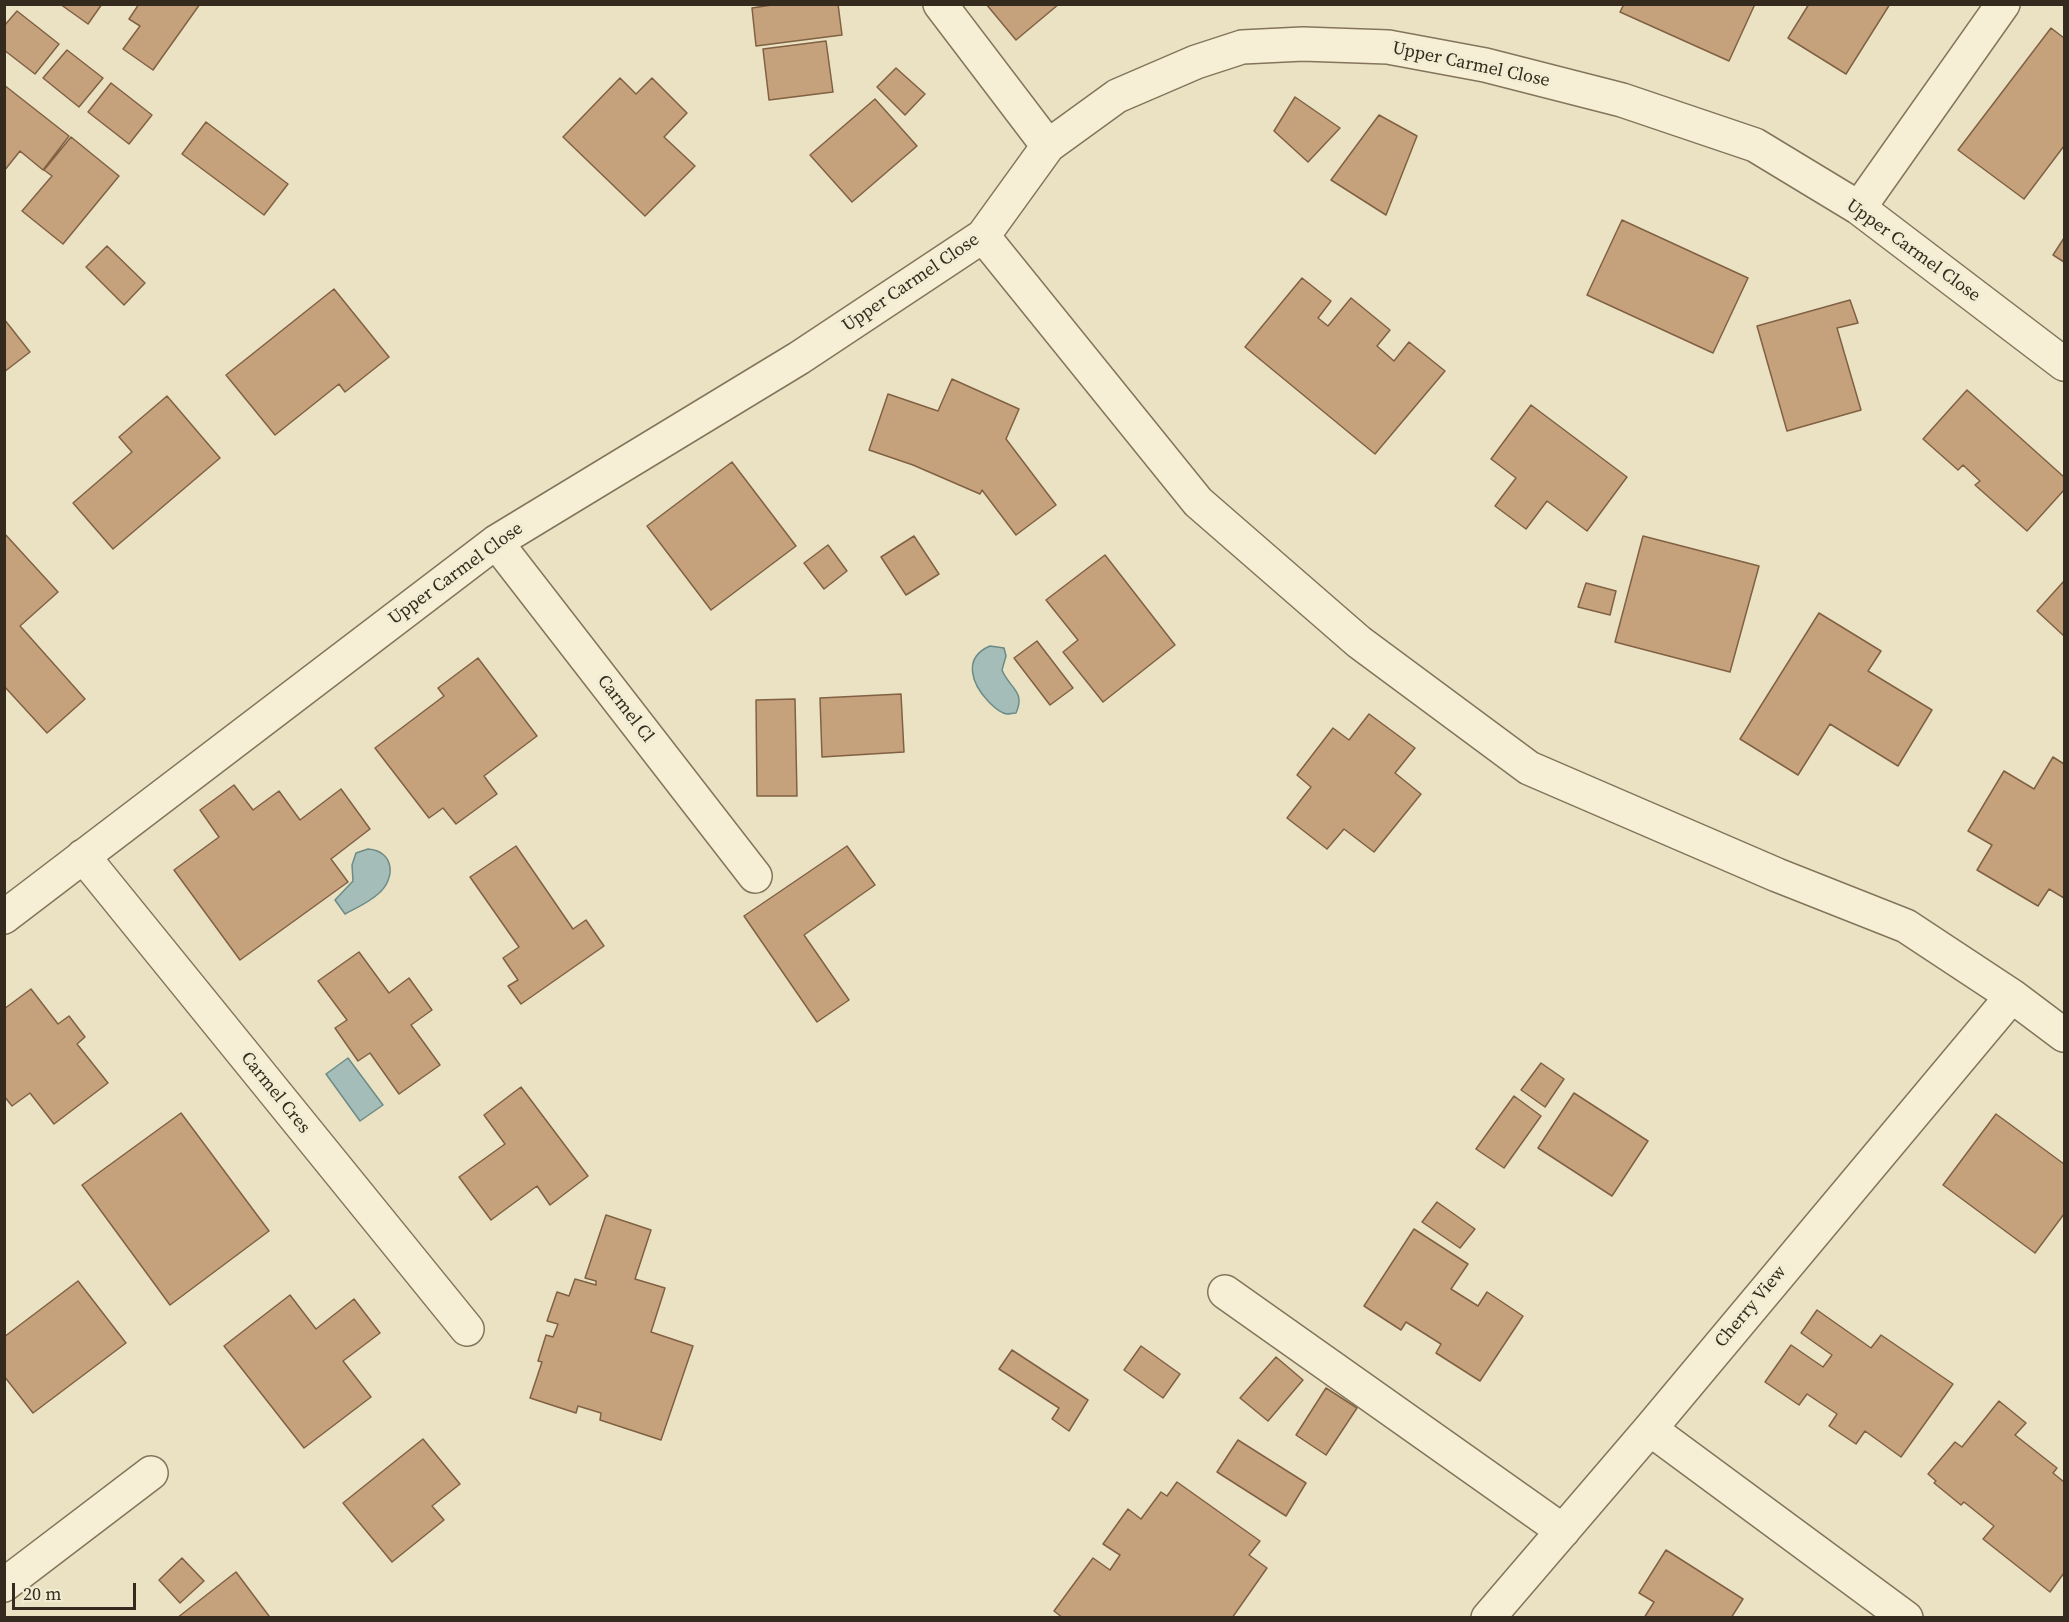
<!DOCTYPE html>
<html>
<head>
<meta charset="utf-8">
<style>
	body { margin:0 }
	#map { position:relative; width:2069px; height:1622px; overflow:hidden; background:#eae2c3; font-family:"Source Serif 4",serif }
	canvas { display:block }
	.frame { position:absolute; inset:0; border:6px solid #342b1e; pointer-events:none }
	.scale { position:absolute; left:12px; top:1583px; width:124px; height:27px; box-sizing:border-box; border:3px solid #342b1e; border-top:0; padding-left:8px; font-size:18px; line-height:21px; white-space:nowrap; color:#342b1e; -webkit-text-stroke:4px #f2ecd2; paint-order:stroke }
</style>
</head>
<body>
<div id="map">
<canvas width="2069" height="1622"></canvas>
<div class="frame"></div>
<div class="scale">20 m</div>
</div>
<script>
const c = document.querySelector('canvas').getContext('2d');
c.lineJoin = 'round';
function paint(path, color) { c.fillStyle = color; c.fill(path, 'evenodd'); }
function stroke(path, color, width, dash) { c.strokeStyle = color; c.lineWidth = width; c.lineCap = dash ? 'butt' : 'round'; c.setLineDash(dash || []); c.stroke(path); }
function label(font, color, halo, rows, align = 'center') {
  c.font = font + ' "Source Serif 4",serif'; c.lineWidth = 6; c.setLineDash([]); c.textBaseline = 'middle'; c.strokeStyle = halo; c.fillStyle = color; for (const [text, x, y, turn = 0] of rows) {
    c.save(); c.translate(x, y); c.rotate((+turn || 0) * Math.PI / 180); c.textAlign = isNaN(turn) ? turn : align; if (halo) c.strokeText(text, 0, 0); c.fillText(text, 0, 0); c.restore();
  }
}
const water = new Path2D(`
	M 990,646 L 1004,648 L 1006,656 L 1002,670 C 1009,688 1026,691 1016,713 C 1013,713 1010,714 1007,714 C 999,713 993,706 988,701 C 972,684 962,658 990,646 Z
	M 368,849 C 395,851 396,879 378,894 C 368,903 356,908 345,914 L 335,900 L 353,881 L 352,865 L 356,853 Z
	M 348,1058 L 383,1105 L 360,1121 L 326,1074 Z`);
const building = new Path2D(`
	M 60,4 L 102,4 L 88,24 Z
	M 139,4 L 200,4 L 153,70 L 123,49 L 140,26 L 129,19 Z
	M 778,4 L 838,4 L 842,35 L 756,46 L 752,8 Z
	M 986,4 L 1059,4 L 1016,40 Z
	M 1624,4 L 1755,4 L 1729,61 L 1620,12 Z
	M 1809,4 L 1890,4 L 1846,74 L 1788,38 Z
	M 17,11 L 59,44 L 35,74 L 4,50 L 4,26 Z
	M 2051,28 L 2064,38 L 2064,146 L 2024,199 L 1958,150 Z
	M 826,41 L 833,92 L 769,100 L 763,49 Z
	M 67,50 L 103,78 L 79,107 L 43,78 Z
	M 896,68 L 925,94 L 905,115 L 877,87 Z
	M 620,78 L 636,94 L 652,78 L 687,113 L 664,137 L 695,166 L 645,216 L 563,137 Z
	M 111,83 L 152,115 L 129,144 L 88,112 Z
	M 4,85 L 69,136 L 43,170 L 20,151 L 4,171 Z
	M 1295,97 L 1340,128 L 1308,162 L 1274,131 Z
	M 875,99 L 917,146 L 852,202 L 810,155 Z
	M 1379,115 L 1417,136 L 1386,215 L 1331,180 Z
	M 206,122 L 288,184 L 264,215 L 182,154 Z
	M 71,137 L 119,176 L 63,244 L 22,211 L 52,176 L 44,170 Z
	M 1622,220 L 1748,278 L 1713,353 L 1587,295 Z
	M 2064,238 L 2064,262 L 2053,255 Z
	M 107,246 L 145,283 L 124,305 L 86,267 Z
	M 1302,278 L 1331,301 L 1318,318 L 1328,326 L 1351,298 L 1390,330 L 1377,346 L 1394,361 L 1409,342 L 1445,371 L 1375,454 L 1245,347 Z
	M 334,289 L 389,357 L 345,392 L 339,384 L 275,435 L 226,375 Z
	M 1850,300 L 1858,323 L 1837,328 L 1861,410 L 1787,431 L 1757,326 Z
	M 4,319 L 30,352 L 4,372 Z
	M 952,379 L 1019,409 L 1006,439 L 1056,505 L 1016,535 L 982,490 L 980,494 L 913,465 L 869,450 L 888,394 L 938,411 Z
	M 1967,390 L 2064,477 L 2064,490 L 2027,531 L 1975,485 L 1980,481 L 1963,465 L 1958,470 L 1923,439 Z
	M 167,396 L 220,458 L 113,549 L 73,503 L 132,452 L 119,437 Z
	M 1531,405 L 1627,477 L 1587,531 L 1547,501 L 1526,529 L 1495,506 L 1516,478 L 1491,459 Z
	M 732,462 L 796,546 L 711,610 L 647,526 Z
	M 4,533 L 58,592 L 20,626 L 85,699 L 47,733 L 4,686 Z
	M 914,536 L 939,574 L 906,595 L 881,557 Z
	M 1643,536 L 1759,566 L 1730,672 L 1615,642 Z
	M 828,545 L 847,571 L 824,589 L 804,563 Z
	M 1105,555 L 1175,645 L 1103,702 L 1063,652 L 1078,640 L 1046,600 Z
	M 2064,581 L 2064,636 L 2037,611 Z
	M 1586,583 L 1616,591 L 1610,615 L 1578,607 Z
	M 1819,613 L 1881,651 L 1868,671 L 1932,710 L 1898,766 L 1830,724 L 1798,775 L 1740,739 Z
	M 1037,641 L 1073,688 L 1050,705 L 1014,658 Z
	M 478,658 L 537,736 L 484,776 L 497,794 L 456,824 L 443,808 L 429,818 L 375,748 L 444,696 L 438,688 Z
	M 901,694 L 904,752 L 822,757 L 820,698 Z
	M 795,699 L 797,796 L 757,796 L 756,700 Z
	M 1369,714 L 1415,748 L 1395,773 L 1421,794 L 1374,852 L 1344,829 L 1327,849 L 1287,818 L 1311,787 L 1297,775 L 1333,728 L 1349,740 Z
	M 2053,757 L 2064,764 L 2064,898 L 2049,889 L 2038,906 L 1977,870 L 1992,845 L 1968,831 L 2004,771 L 2034,789 Z
	M 234,785 L 253,810 L 279,791 L 300,820 L 341,789 L 370,829 L 331,859 L 348,882 L 240,960 L 174,870 L 219,837 L 200,810 Z
	M 516,846 L 573,929 L 586,920 L 604,946 L 521,1004 L 508,986 L 518,980 L 503,958 L 519,947 L 470,877 Z
	M 847,846 L 875,885 L 804,935 L 849,1000 L 817,1022 L 744,916 Z
	M 359,952 L 389,993 L 409,978 L 432,1010 L 411,1025 L 440,1065 L 399,1094 L 370,1053 L 358,1061 L 335,1028 L 347,1020 L 318,981 Z
	M 31,989 L 58,1024 L 69,1016 L 85,1037 L 77,1044 L 108,1083 L 54,1124 L 30,1093 L 12,1106 L 4,1096 L 4,1009 Z
	M 1541,1063 L 1564,1079 L 1545,1107 L 1521,1090 Z
	M 521,1087 L 588,1176 L 550,1205 L 537,1186 L 491,1220 L 459,1177 L 505,1144 L 484,1115 Z
	M 1574,1093 L 1648,1141 L 1612,1196 L 1538,1148 Z
	M 1514,1096 L 1541,1116 L 1504,1168 L 1476,1149 Z
	M 181,1113 L 269,1231 L 170,1305 L 82,1185 Z
	M 1996,1114 L 2064,1164 L 2064,1214 L 2035,1253 L 1943,1185 Z
	M 1437,1202 L 1475,1229 L 1460,1248 L 1422,1222 Z
	M 606,1215 L 651,1230 L 635,1279 L 665,1288 L 651,1332 L 693,1346 L 661,1440 L 600,1420 L 601,1413 L 578,1406 L 576,1413 L 530,1398 L 542,1362 L 538,1361 L 546,1335 L 553,1337 L 558,1324 L 547,1321 L 557,1292 L 569,1296 L 575,1279 L 596,1285 L 596,1281 L 585,1278 Z
	M 1414,1229 L 1468,1264 L 1451,1289 L 1478,1306 L 1487,1292 L 1523,1316 L 1480,1381 L 1436,1353 L 1441,1344 L 1406,1322 L 1401,1330 L 1364,1306 Z
	M 78,1281 L 126,1343 L 33,1413 L 4,1376 L 4,1337 Z
	M 290,1295 L 316,1329 L 354,1299 L 380,1333 L 343,1361 L 371,1397 L 304,1448 L 224,1346 Z
	M 1817,1310 L 1871,1348 L 1881,1335 L 1953,1384 L 1901,1457 L 1865,1431 L 1856,1444 L 1829,1426 L 1837,1414 L 1807,1394 L 1799,1405 L 1765,1382 L 1791,1345 L 1823,1367 L 1832,1355 L 1801,1333 Z
	M 1141,1346 L 1180,1374 L 1163,1398 L 1124,1370 Z
	M 1012,1350 L 1088,1400 L 1069,1431 L 1052,1419 L 1059,1408 L 999,1369 Z
	M 1276,1357 L 1303,1380 L 1268,1421 L 1240,1398 Z
	M 1326,1388 L 1357,1408 L 1326,1455 L 1296,1435 Z
	M 1999,1401 L 2026,1423 L 2015,1435 L 2057,1468 L 2053,1473 L 2064,1482 L 2064,1573 L 2050,1592 L 1983,1539 L 1994,1526 L 1964,1502 L 1961,1505 L 1934,1483 L 1936,1481 L 1928,1474 L 1955,1442 L 1962,1447 Z
	M 423,1439 L 460,1484 L 432,1506 L 444,1520 L 392,1562 L 343,1503 Z
	M 1238,1440 L 1306,1483 L 1286,1516 L 1217,1472 Z
	M 1177,1482 L 1260,1541 L 1249,1555 L 1267,1568 L 1232,1618 L 1063,1618 L 1054,1611 L 1093,1558 L 1110,1570 L 1120,1555 L 1103,1544 L 1128,1509 L 1141,1519 L 1161,1492 L 1167,1496 Z
	M 1666,1550 L 1743,1599 L 1731,1618 L 1644,1618 L 1654,1602 L 1639,1593 Z
	M 182,1558 L 204,1581 L 180,1603 L 159,1580 Z
	M 236,1572 L 269,1616 L 267,1618 L 177,1618 Z`);
const minor = new Path2D(`
	M 940,4 L 1048,146
	M 1859,208 L 2003,4
	M 983,236 L 1198,502 L 1359,642 L 1529,768 L 1777,875 L 1906,926 L 2012,996 L 2064,1035
	M 496,542 L 755,876
	M 83,856 L 467,1329
	M 4,917 L 496,542 L 799,358 L 983,236 L 1048,146 L 1117,96 L 1196,62 L 1242,47 L 1303,44 L 1388,47 L 1485,65 L 1622,100 L 1755,145 L 1859,208 L 2064,364
	M 1225,1292 L 1563,1531
	M 1650,1429 L 1906,1618
	M 4,1585 L 151,1473
	M 1488,1618 L 1650,1429 L 2012,996`);
const streetNames = [
	["Upper Carmel Close",1471,65,12],
	["Upper Carmel Close",1913,251,36],
	["Upper Carmel Close",911,283,-34],
	["Upper Carmel Close",456,574,-36],
	["Carmel Cl",625,709,52],
	["Carmel Cres",275,1093,51],
	["Cherry View",1751,1307,-50]
];
paint(water, '#a5bdb9');
stroke(water, '#6d8b86', 1.5);
paint(building, '#c6a27c');
stroke(building, '#806143', 1.5);
stroke(minor, '#83745b', 36);
stroke(minor, '#f6efd5', 33);
label('18px', '#342b1e', '#f2ecd2', streetNames);
</script>
</body>
</html>
